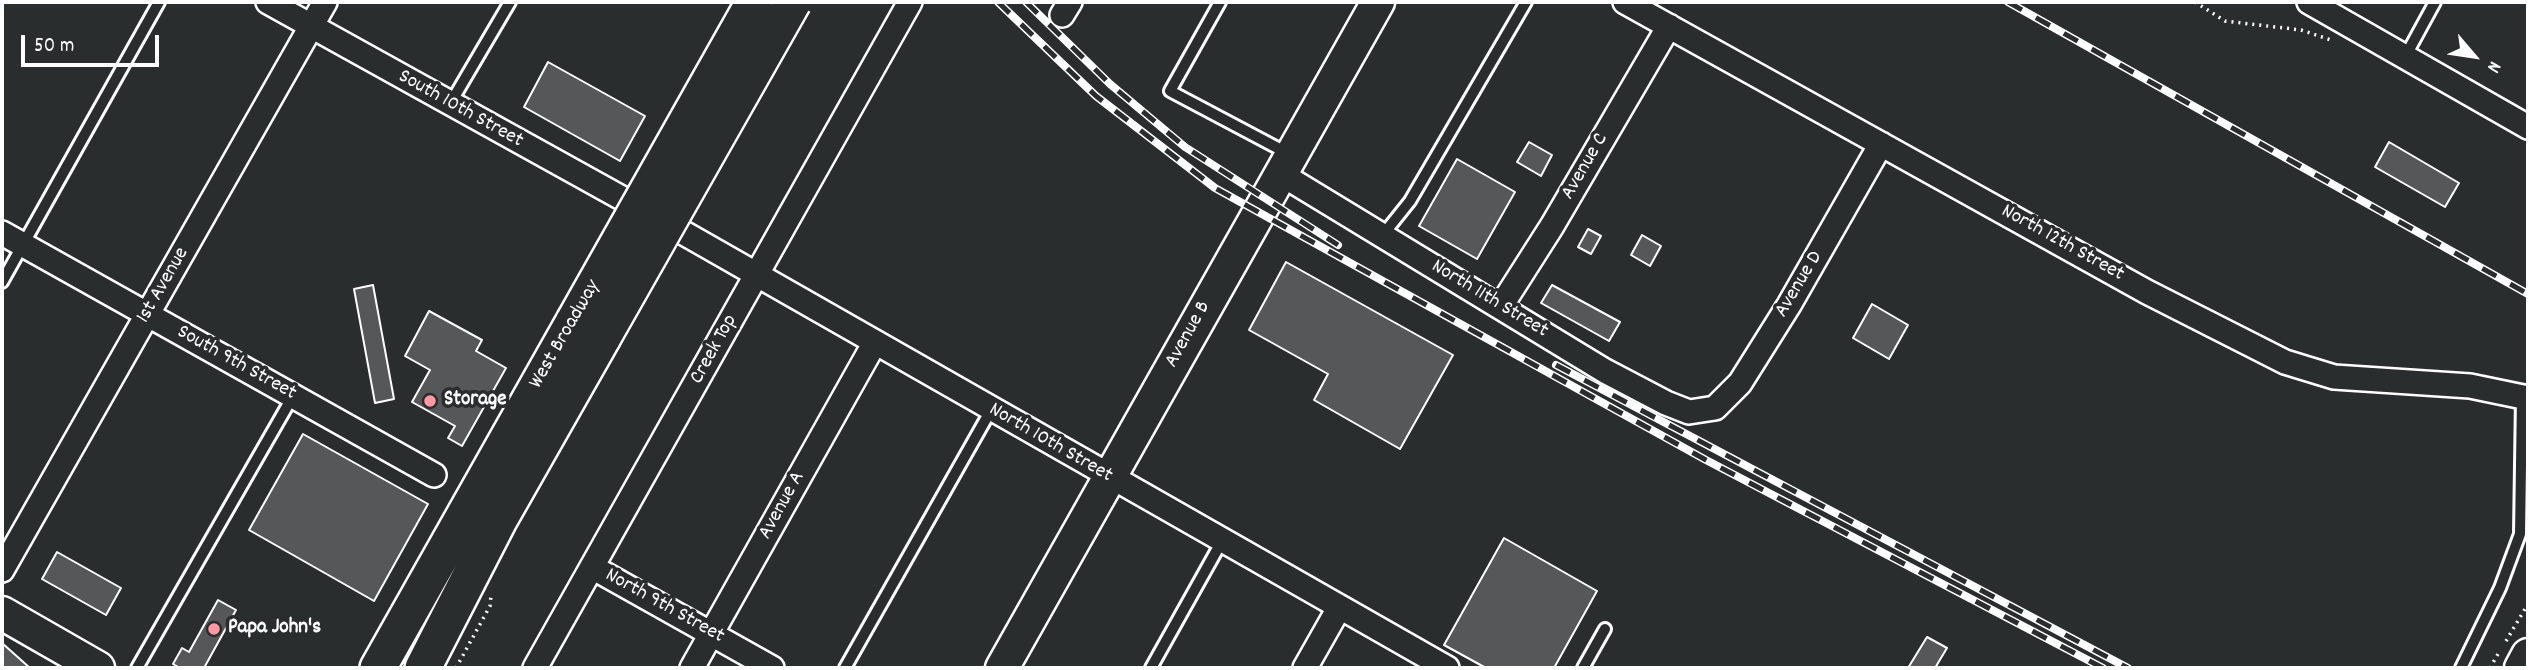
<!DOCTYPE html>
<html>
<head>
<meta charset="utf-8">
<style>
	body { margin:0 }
	#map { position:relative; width:2530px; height:670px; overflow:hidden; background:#2a2d2e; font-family:Dekko,sans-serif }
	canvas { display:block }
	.frame { position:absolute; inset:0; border:4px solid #fff; pointer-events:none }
	.north { position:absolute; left:2439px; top:21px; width:70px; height:70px; -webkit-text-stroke:5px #2a2d2e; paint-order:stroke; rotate:119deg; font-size:19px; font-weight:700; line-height:28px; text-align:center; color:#fff }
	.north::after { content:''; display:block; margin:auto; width:24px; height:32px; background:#fff; clip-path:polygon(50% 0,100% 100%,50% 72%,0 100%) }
	.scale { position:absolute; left:21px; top:35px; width:138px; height:32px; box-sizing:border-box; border:4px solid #fff; border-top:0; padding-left:9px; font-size:21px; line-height:24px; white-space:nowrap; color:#fff; -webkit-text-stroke:5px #2a2d2e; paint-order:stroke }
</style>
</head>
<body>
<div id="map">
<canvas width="2530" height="670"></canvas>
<div class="frame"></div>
<div class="north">N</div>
<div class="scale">50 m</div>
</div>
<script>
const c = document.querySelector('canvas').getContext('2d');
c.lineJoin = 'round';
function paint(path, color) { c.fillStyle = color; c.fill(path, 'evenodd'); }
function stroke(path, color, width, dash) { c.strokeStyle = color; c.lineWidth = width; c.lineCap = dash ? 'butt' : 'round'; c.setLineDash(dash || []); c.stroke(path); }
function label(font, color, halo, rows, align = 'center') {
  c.font = font + ' Dekko,sans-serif'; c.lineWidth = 7; c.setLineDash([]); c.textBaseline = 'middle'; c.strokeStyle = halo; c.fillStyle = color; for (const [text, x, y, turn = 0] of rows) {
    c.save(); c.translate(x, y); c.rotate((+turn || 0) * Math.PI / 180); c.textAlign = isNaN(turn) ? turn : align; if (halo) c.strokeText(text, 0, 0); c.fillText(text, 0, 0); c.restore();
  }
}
const building = new Path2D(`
	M 548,62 L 645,116 L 620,161 L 524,107 Z
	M 1529,142 L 1552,155 L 1541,176 L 1517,162 Z
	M 2389,142 L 2459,183 L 2445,207 L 2375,167 Z
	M 1457,159 L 1515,192 L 1477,259 L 1419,226 Z
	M 1588,229 L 1601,236 L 1591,254 L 1578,247 Z
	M 1642,235 L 1661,246 L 1650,266 L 1631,255 Z
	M 1286,262 L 1453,355 L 1400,449 L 1314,400 L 1328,374 L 1249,330 Z
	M 373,285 L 394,399 L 375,403 L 354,289 Z
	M 1552,285 L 1620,322 L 1609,341 L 1541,303 Z
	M 1872,304 L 1908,325 L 1889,359 L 1853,338 Z
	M 429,311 L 482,340 L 476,351 L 506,368 L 462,446 L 448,438 L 455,426 L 412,402 L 430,370 L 405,356 Z
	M 303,434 L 428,504 L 374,601 L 249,530 Z
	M 1504,538 L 1597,591 L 1554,668 L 1486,668 L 1444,645 Z
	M 57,552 L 121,588 L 106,615 L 42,579 Z
	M 218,600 L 236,610 L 204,668 L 180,668 L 173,664 L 182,648 L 189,652 Z
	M 1927,637 L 1947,648 L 1935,668 L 1908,668 Z
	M 2,643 L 30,668 L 2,668 Z`);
const path = new Path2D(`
	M 2195,2 L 2225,21 L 2301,30 L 2331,40
	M 2506,641 L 2528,604
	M 456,668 L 490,606 L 491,595
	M 2490,668 L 2498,654`);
const lane = new Path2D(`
	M 1220,2 L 1170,91 L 1289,154
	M 2405,57 L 2435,2
	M 450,104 L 510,2
	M 1382,236 L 1410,201 L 1526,2
	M 2,282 L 159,2
	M 137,668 L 293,396
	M 845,668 L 991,410
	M 1151,668 L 1222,541
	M 1583,668 L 1605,629
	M 2461,668 L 2500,588 L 2520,534 L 2522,396`);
const street = new Path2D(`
	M 268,2 L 654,216 L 1447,668
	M 1625,2 L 2147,292 L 2285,362 L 2334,377 L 2470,386 L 2528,398
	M 2309,2 L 2528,127
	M 1062,15 L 1070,2
	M 1281,174 L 1605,371 L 1666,403 L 1689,412 L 1715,408 L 1740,383 L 1789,305 L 1881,144
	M 2,233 L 434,475
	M 1501,306 L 1552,226 L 1669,26
	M 592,567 L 772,668
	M 2,570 L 325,2
	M 535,668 L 910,2
	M 692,668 L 874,344
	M 1305,668 L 1339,608`);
const secondary = new Path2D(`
	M 2,613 L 98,668
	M 1002,668 L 1378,2
	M 2521,668 L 2528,655`);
const primary = new Path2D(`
	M 378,668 L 574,321
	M 423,668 L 499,520 L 603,337`);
const rail = new Path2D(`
	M 998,2 L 1096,96 L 1215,188 L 1706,460 L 2103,668
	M 1026,2 L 1110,84 L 1185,147 L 1338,245
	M 2008,2 L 2528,294
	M 1556,365 L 2128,668`);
const primaryBridge = new Path2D(`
	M 574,321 L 754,2
	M 603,337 L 793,2`);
const markers = [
	[430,401,7,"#ff9aa2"],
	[214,629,7,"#ff9aa2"]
];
const streetNames = [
	["South 10th Street",460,110,29],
	["Avenue C",1586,167,-60],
	["North 12th Street",2062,244,29],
	["Avenue D",1800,285,-59],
	["1st Avenue",164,286,-60],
	["North 11th Street",1489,300,31],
	["West Broadway",566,335,-60],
	["Avenue B",1189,335,-61],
	["Creek Top",715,350,-61],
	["South 9th Street",236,364,29],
	["North 10th Street",1050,444,30],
	["Avenue A",783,506,-61],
	["North 9th Street",664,607,29]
];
const poiNames = [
	["Storage",444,401],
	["Papa John's",228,629]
];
paint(building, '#555758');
stroke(building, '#fff', 2);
stroke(lane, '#fff', 16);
stroke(street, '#fff', 28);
stroke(secondary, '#fff', 37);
stroke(primary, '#fff', 40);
stroke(path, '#fff', 3.5, [2, 5]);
stroke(lane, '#2a2d2e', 10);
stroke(street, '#2a2d2e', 23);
stroke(secondary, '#2a2d2e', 32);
stroke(primary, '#2a2d2e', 35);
stroke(rail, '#fff', 8);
stroke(rail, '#2a2d2e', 5, [16]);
stroke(primaryBridge, '#fff', 40, []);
stroke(primaryBridge, '#2a2d2e', 35);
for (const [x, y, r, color] of markers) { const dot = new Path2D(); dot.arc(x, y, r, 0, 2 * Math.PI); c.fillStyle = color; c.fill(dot); stroke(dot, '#2a2d2e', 2.5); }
label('21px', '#fff', '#2a2d2e', streetNames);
label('bold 21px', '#fff', '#2a2d2e', poiNames, 'left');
</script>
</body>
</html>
